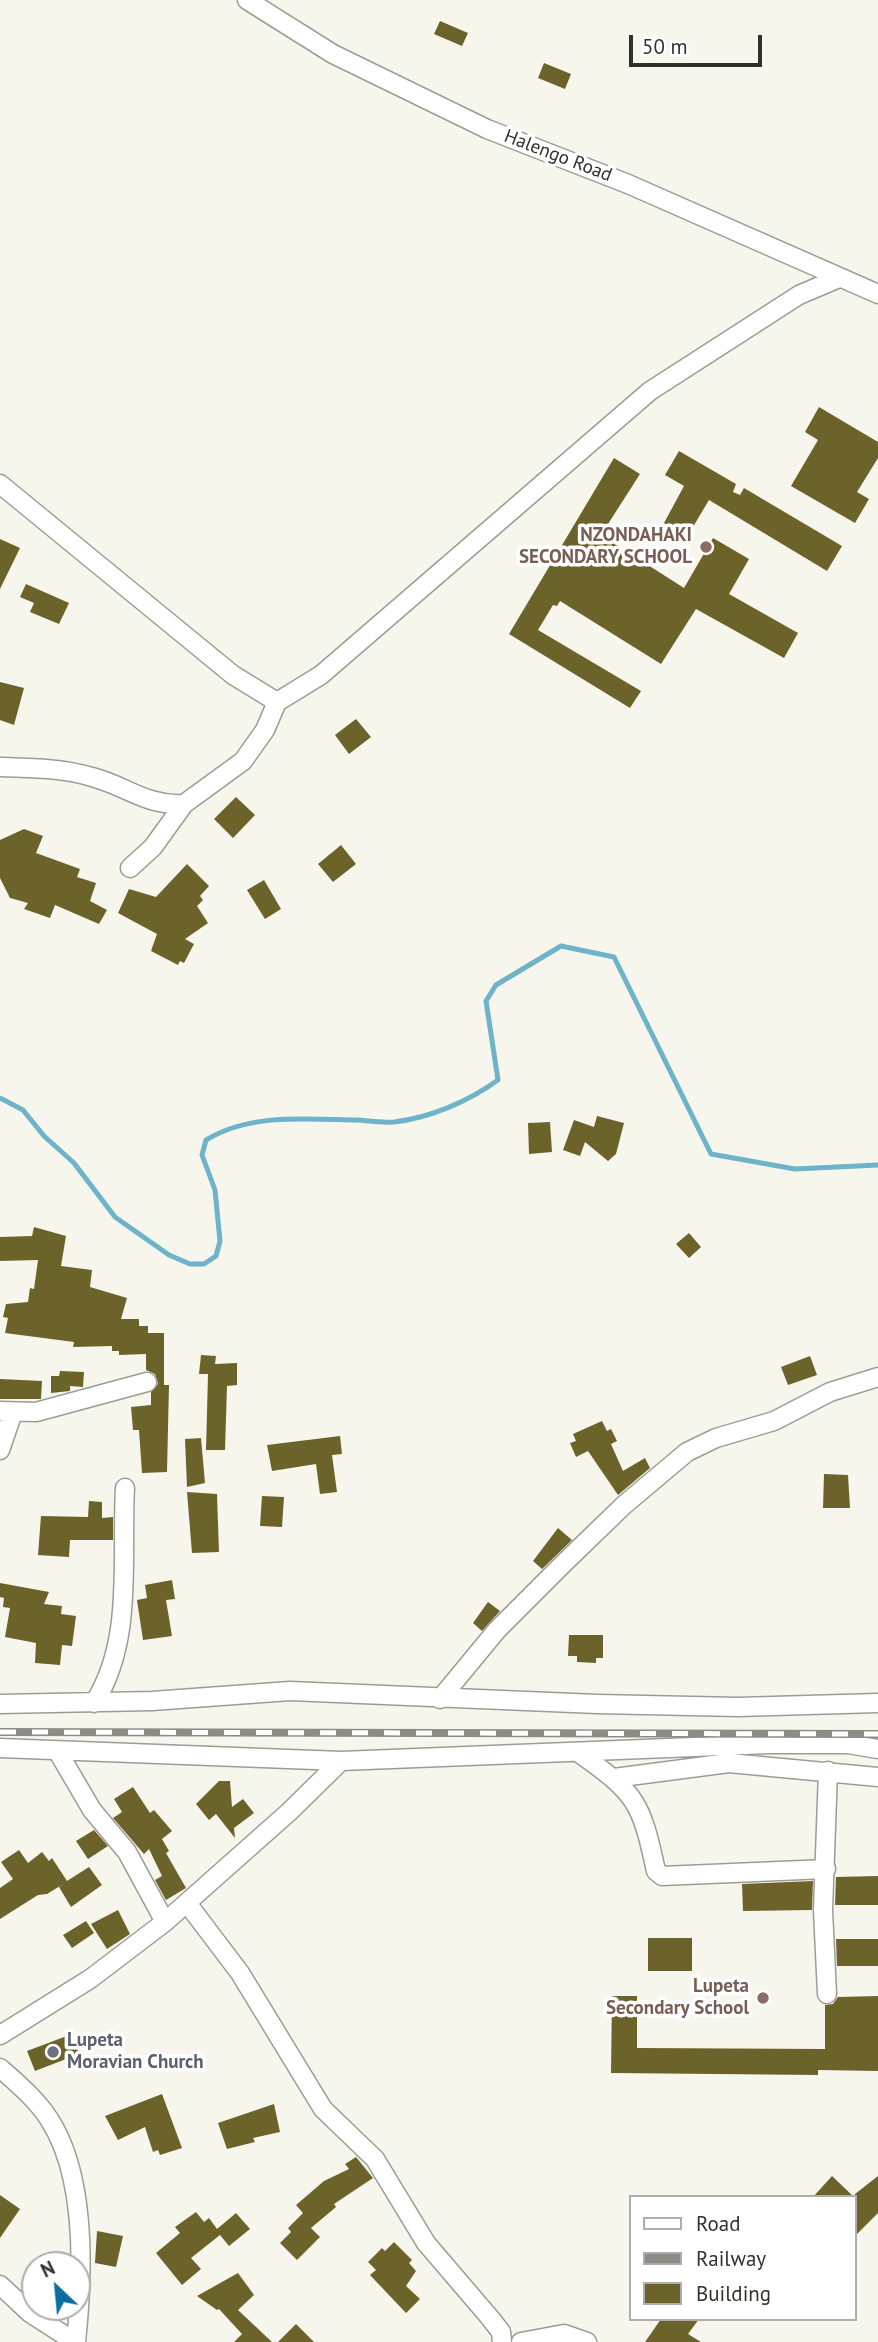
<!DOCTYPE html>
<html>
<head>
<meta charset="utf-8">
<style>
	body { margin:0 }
	#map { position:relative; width:878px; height:2342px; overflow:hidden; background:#f7f6ed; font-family:"PT Sans",sans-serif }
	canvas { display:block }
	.legend { position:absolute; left:629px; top:2195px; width:228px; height:126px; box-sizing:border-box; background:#fff; border:2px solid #adadab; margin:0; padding:9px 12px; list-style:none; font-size:21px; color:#31312e }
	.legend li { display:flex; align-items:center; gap:14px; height:35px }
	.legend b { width:35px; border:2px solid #adadab }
	.north { position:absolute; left:21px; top:2251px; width:70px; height:70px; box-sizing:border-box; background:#fff; border:2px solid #adadab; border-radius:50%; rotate:334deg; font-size:19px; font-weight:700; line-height:28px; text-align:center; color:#31312e }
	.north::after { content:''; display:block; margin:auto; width:24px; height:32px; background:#096e9c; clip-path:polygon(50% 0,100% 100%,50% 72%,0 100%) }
	.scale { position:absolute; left:629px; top:35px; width:133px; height:32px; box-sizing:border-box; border:4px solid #31312e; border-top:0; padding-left:9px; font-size:21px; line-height:24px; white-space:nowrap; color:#31312e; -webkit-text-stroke:5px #fff; paint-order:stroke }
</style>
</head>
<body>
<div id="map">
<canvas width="878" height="2342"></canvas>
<ul class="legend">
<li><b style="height:9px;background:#fff"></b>Road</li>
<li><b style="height:9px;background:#8c8b86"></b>Railway</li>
<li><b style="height:19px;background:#6c632a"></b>Building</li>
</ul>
<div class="north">N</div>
<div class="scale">50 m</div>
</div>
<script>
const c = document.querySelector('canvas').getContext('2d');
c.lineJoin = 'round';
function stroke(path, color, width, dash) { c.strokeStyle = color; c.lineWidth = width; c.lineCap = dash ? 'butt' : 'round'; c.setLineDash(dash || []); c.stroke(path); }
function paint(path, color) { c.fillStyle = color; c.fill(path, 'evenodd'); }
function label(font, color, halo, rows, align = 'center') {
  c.font = font + ' "PT Sans",sans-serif'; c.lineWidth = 7; c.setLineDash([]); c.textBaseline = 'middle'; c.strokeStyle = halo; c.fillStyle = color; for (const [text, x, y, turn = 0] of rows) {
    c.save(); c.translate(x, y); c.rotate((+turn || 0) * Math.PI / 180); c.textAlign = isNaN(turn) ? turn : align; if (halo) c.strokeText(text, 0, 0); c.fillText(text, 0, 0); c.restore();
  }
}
const stream = new Path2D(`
	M 0,1098 L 23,1110 L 44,1136 L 74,1163 L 115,1217 L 169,1255 L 190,1264 L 204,1264 L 216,1256 L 220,1241 L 215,1190 L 202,1155 L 206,1140 C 250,1113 306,1119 357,1120 C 369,1121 382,1123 394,1122 C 430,1118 469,1101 498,1080 L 486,1001 L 496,985 L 561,946 L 614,957 L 711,1154 L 795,1169 L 878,1165`);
const building = new Path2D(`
	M 440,21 L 468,33 L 462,46 L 434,34 Z
	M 544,63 L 571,74 L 565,89 L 538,78 Z
	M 819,407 L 878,442 L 878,458 L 857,492 L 869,499 L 855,523 L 791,486 L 818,440 L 805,432 Z
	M 679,451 L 736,484 L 733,492 L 740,495 L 744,488 L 842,546 L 827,571 L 709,500 L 687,537 L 664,523 L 684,486 L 665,475 Z
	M 614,458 L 640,474 L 601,535 L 684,588 L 713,538 L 749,559 L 729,594 L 798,633 L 784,658 L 696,609 L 661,664 L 560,601 L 557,606 L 553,605 L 538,630 L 641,691 L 630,708 L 509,634 Z
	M 0,539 L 20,548 L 0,589 Z
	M 26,584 L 69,603 L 59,624 L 30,612 L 34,603 L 20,597 Z
	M 0,682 L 24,688 L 14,725 L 0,720 Z
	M 356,719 L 371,737 L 349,754 L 335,735 Z
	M 236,797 L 255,815 L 233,838 L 214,819 Z
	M 24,829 L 43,836 L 36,853 L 80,869 L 77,877 L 96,883 L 90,901 L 107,910 L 99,924 L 55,905 L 50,918 L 24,909 L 28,903 L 10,898 L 0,878 L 0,840 Z
	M 341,845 L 356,864 L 333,882 L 318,864 Z
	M 187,864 L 209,886 L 200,896 L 203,900 L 197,906 L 208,923 L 185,939 L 194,944 L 184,963 L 180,961 L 178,965 L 151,951 L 157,934 L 118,913 L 129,889 L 156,897 Z
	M 264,880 L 281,909 L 265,919 L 247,890 Z
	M 597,1116 L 624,1123 L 616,1154 L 608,1161 L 585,1142 L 580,1156 L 563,1150 L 574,1120 L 594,1127 Z
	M 550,1122 L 552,1152 L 529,1154 L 528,1123 Z
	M 34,1227 L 66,1236 L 61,1266 L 92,1270 L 90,1287 L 127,1298 L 121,1319 L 139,1319 L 139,1326 L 148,1326 L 148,1333 L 164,1333 L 164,1385 L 169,1385 L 167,1472 L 142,1473 L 139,1430 L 133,1430 L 131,1407 L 151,1405 L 151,1392 L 158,1384 L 155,1374 L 146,1370 L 146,1354 L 119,1355 L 119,1351 L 112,1351 L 112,1346 L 73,1347 L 74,1342 L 5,1333 L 8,1318 L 3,1317 L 6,1304 L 28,1302 L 30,1288 L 34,1289 L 38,1260 L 0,1261 L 0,1237 L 32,1236 Z
	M 689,1233 L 701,1247 L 689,1258 L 676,1244 Z
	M 201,1355 L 216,1356 L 215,1364 L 237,1363 L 237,1385 L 227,1386 L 225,1450 L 206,1450 L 208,1374 L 199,1374 Z
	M 810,1356 L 817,1375 L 788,1385 L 781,1367 Z
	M 60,1371 L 84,1372 L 83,1387 L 70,1386 L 70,1391 L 51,1393 L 51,1376 L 59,1376 Z
	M 0,1379 L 42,1381 L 41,1399 L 0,1399 Z
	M 602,1421 L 607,1431 L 611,1429 L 617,1441 L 611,1444 L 623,1471 L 645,1458 L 650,1468 L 618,1495 L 588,1451 L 576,1457 L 570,1443 L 576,1441 L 573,1434 Z
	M 340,1436 L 342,1454 L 332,1455 L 337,1492 L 320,1494 L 316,1464 L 272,1471 L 267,1445 Z
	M 201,1438 L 205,1483 L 187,1487 L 185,1439 Z
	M 824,1474 L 848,1475 L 850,1508 L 823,1508 Z
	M 187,1492 L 217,1494 L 219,1552 L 192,1553 Z
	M 262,1496 L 284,1497 L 282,1527 L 260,1526 Z
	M 89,1501 L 102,1502 L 102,1518 L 113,1517 L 113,1540 L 70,1540 L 69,1557 L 38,1555 L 41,1516 L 88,1517 Z
	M 558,1528 L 572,1540 L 542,1569 L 533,1561 Z
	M 172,1580 L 175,1599 L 166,1600 L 172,1636 L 143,1640 L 137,1600 L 147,1598 L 145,1585 Z
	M 0,1583 L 49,1592 L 44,1604 L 62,1606 L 61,1614 L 76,1616 L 72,1646 L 62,1645 L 60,1665 L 35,1663 L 36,1643 L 5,1637 L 10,1608 L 3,1607 L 4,1598 L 0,1597 Z
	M 488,1602 L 500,1611 L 482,1631 L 473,1623 Z
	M 569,1635 L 603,1635 L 603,1658 L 596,1658 L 596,1663 L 577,1662 L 577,1656 L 568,1656 Z
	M 219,1781 L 230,1781 L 232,1807 L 243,1799 L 254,1813 L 234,1828 L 235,1838 L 216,1814 L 209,1820 L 196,1804 Z
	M 133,1787 L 150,1813 L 154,1810 L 172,1831 L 162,1839 L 169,1851 L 166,1853 L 186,1888 L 166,1900 L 155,1880 L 162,1876 L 149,1849 L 144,1854 L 113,1818 L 122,1812 L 114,1799 Z
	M 94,1830 L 108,1846 L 88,1859 L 76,1841 Z
	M 19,1850 L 28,1863 L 42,1852 L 49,1861 L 52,1858 L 67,1881 L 89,1867 L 102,1885 L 71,1907 L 59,1887 L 65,1883 L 47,1894 L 38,1895 L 0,1919 L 0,1888 L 13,1879 L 1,1862 Z
	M 878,1876 L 878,1905 L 835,1905 L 836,1877 Z
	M 813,1881 L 812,1910 L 743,1911 L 742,1884 Z
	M 118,1910 L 130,1934 L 107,1949 L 91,1924 Z
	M 86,1921 L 94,1933 L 72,1948 L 63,1935 Z
	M 648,1938 L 692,1938 L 692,1971 L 648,1971 Z
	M 836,1939 L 878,1939 L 878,1966 L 837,1966 Z
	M 612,1996 L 637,1996 L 637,2048 L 825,2049 L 825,2005 L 833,2004 L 838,1997 L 878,1996 L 878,2071 L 818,2070 L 818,2075 L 611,2073 Z
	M 72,2034 L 79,2054 L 35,2071 L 27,2051 Z
	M 162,2094 L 182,2148 L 160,2155 L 158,2150 L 153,2152 L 145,2127 L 118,2140 L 105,2116 Z
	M 274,2104 L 280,2132 L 253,2138 L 255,2142 L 227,2149 L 218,2123 Z
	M 356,2157 L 373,2178 L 334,2204 L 336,2207 L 311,2228 L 320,2237 L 297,2260 L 280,2243 L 291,2232 L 288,2228 L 303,2213 L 296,2205 L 324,2181 L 349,2169 L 345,2164 Z
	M 832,2176 L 854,2197 L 813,2197 Z
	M 878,2176 L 878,2213 L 855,2236 L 855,2194 Z
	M 0,2195 L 20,2209 L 0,2238 Z
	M 196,2212 L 204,2222 L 209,2218 L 217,2229 L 236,2213 L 250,2229 L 229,2246 L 220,2235 L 191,2258 L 201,2269 L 182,2285 L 156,2253 L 180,2233 L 175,2227 Z
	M 97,2231 L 123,2236 L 116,2267 L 95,2263 Z
	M 394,2242 L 412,2260 L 409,2263 L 416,2271 L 406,2286 L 420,2299 L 406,2313 L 370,2275 L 376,2270 L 368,2262 L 382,2248 L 385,2251 Z
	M 238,2273 L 254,2295 L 238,2310 L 272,2342 L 234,2342 L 242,2334 L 219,2309 L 217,2310 L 197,2296 Z
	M 661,2319 L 699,2319 L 688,2334 L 701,2342 L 645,2342 Z
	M 296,2324 L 314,2342 L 278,2342 Z`);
const minor = new Path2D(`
	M 247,0 L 333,54 L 487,129 L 628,184 L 878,294
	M 0,484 L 233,675 L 277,702 L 321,675 L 650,391 L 799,295 L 839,278
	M 0,767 C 31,768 62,768 92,777 C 127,786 145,806 184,804
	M 130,868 L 153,847 L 184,804 L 243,761 L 265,730 L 277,702
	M 0,1411 L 36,1412 L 147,1382
	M 0,1450 L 13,1412
	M 440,1699 L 497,1630 L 563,1564 L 624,1505 L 687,1452 L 716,1438 L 774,1421 L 830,1392 L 878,1377
	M 94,1703 C 134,1641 121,1559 125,1488
	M 0,1704 L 152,1701 L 290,1691 L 597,1704 L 738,1707 L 878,1703
	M 0,1748 L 341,1761 L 769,1744 L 848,1744 L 878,1749
	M 58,1752 L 92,1810 L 127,1852 L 165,1922
	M 579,1753 C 637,1794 641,1802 656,1871 L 662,1876 L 826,1869
	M 614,1778 L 729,1763 L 878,1777
	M 187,1903 L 240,1973 L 323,2109 L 375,2159 L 426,2243 L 491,2319 L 501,2332 L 502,2342
	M 827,1994 L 823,1910 L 828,1771
	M 0,2035 L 90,1979 L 165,1922 L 289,1812 L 341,1761
	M 0,2068 C 17,2083 37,2100 49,2119 C 87,2177 83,2276 76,2342
	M 0,2285 L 30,2313 L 75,2342
	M 521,2342 L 564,2334 L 587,2342`);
const rail = new Path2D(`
	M 0,1732 L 878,1734`);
const markers = [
	[706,547,7,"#8d6e63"],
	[763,1998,7,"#8d6e63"],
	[53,2052,7,"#6b7280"]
];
const streetNames = [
	["Halengo Road",558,156,21]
];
const educationNames = [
	["NZONDAHAKI",692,536],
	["SECONDARY SCHOOL",692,558],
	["Lupeta",749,1987],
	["Secondary School",749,2009]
];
const worshipNames = [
	["Lupeta",67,2041],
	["Moravian Church",67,2063]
];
stroke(stream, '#6eb3ca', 5);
paint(building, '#6c632a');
stroke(minor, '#9d9c94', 21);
stroke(minor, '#fff', 18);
stroke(rail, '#8c8b86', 8);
stroke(rail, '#fff', 5, [16]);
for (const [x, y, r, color] of markers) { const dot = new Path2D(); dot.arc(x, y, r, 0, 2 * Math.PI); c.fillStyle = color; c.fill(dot); stroke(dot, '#fff', 2.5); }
label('19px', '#31312e', '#fff', streetNames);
label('bold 19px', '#785e54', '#fff', educationNames, 'right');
label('bold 19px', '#5b616d', '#fff', worshipNames, 'left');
</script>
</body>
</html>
